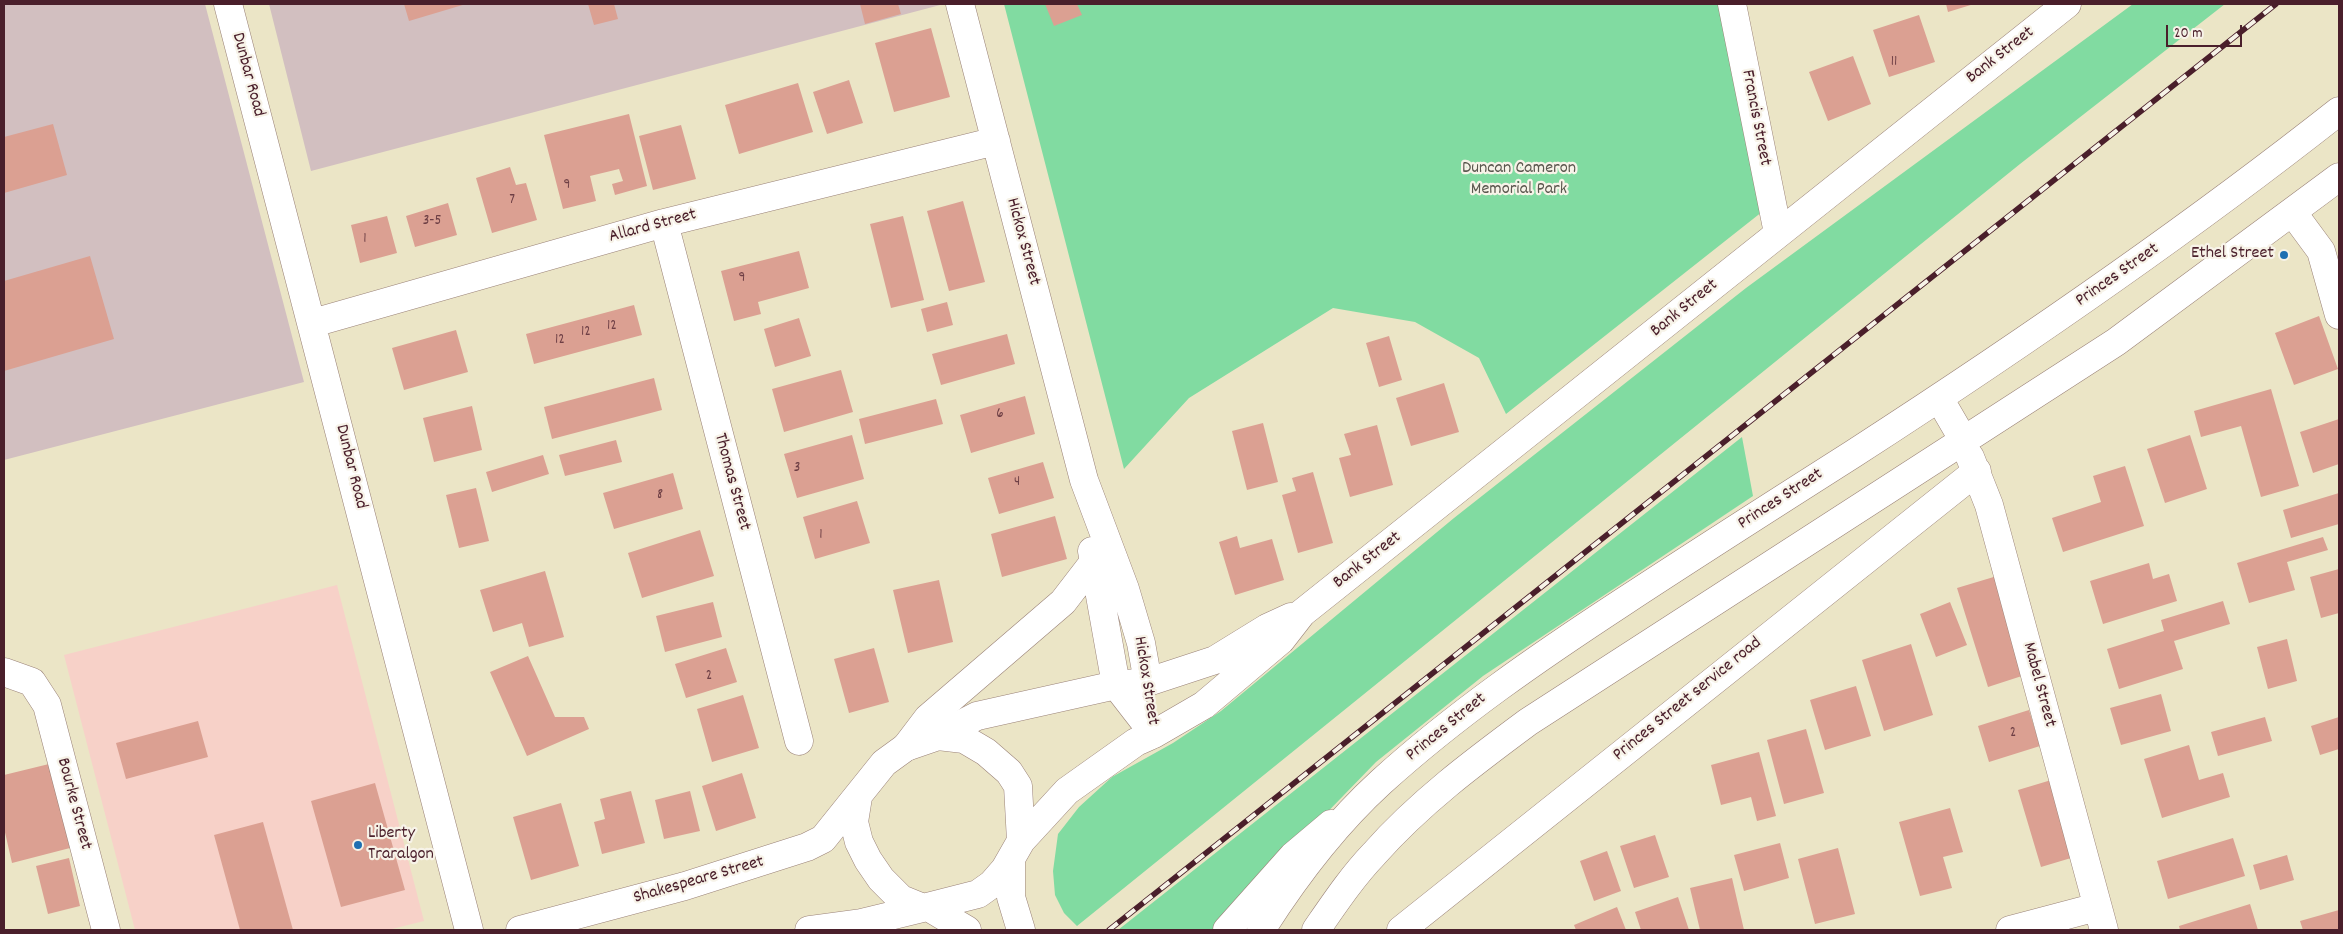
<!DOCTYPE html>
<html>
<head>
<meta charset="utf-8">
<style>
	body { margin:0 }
	#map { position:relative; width:2343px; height:934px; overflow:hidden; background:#ebe5c6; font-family:Dekko,sans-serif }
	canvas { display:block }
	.frame { position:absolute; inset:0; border:5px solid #4a1f2b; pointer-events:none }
	.scale { position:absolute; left:2166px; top:25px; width:76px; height:22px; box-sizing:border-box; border:2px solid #4a1f2b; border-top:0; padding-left:6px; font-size:15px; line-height:18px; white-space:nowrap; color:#4a1f2b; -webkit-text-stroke:4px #f7f3e8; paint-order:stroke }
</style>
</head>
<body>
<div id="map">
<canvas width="2343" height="934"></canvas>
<div class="frame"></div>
<div class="scale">20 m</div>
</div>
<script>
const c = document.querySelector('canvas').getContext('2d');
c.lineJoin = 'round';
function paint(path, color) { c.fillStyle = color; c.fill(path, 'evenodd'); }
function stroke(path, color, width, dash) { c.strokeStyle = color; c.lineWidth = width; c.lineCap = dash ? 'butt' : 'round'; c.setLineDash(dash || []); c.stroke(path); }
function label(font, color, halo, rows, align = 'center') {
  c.font = font + ' Dekko,sans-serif'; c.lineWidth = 4.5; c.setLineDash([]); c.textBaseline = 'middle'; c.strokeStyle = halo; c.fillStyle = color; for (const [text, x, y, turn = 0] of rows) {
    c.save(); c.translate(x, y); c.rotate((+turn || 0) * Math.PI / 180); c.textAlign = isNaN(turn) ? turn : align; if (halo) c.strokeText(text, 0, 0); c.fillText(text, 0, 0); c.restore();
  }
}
const built = new Path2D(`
	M 337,585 L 424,921 L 388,930 L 135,930 L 64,655 Z`);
const industrial = new Path2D(`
	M 4,4 L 205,4 L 304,382 L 4,460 Z
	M 269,4 L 944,4 L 311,171 Z`);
const green = new Path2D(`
	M 1004,4 L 1719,4 L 1772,204 L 1506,414 L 1479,358 L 1415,322 L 1333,308 L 1189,398 L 1124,469 Z
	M 2133,4 L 2225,4 L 2020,164 L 1077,926 L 1064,913 L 1055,895 L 1053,871 L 1058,834 L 1079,807 L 1112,777 L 1173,743 L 1221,711 L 1454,518 L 1746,288 Z
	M 1742,437 L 1753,496 L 1483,676 L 1376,762 L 1213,930 L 1118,930 Z`);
const building = new Path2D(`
	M 404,4 L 466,4 L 409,21 Z
	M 588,4 L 614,4 L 618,19 L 594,25 Z
	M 860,4 L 898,4 L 901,14 L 865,24 Z
	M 1045,4 L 1077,4 L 1082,15 L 1054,26 Z
	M 1946,4 L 1974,4 L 1948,12 Z
	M 1919,15 L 1935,62 L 1889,77 L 1873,30 Z
	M 931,28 L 950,97 L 894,112 L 875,43 Z
	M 1853,56 L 1871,104 L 1828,121 L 1809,72 Z
	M 849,80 L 863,123 L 827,134 L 813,92 Z
	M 798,83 L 813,132 L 739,154 L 725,105 Z
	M 629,114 L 647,186 L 615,195 L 612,184 L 623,181 L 619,169 L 590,176 L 596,201 L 563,209 L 544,135 Z
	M 53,124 L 67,175 L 4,193 L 4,137 Z
	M 681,125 L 696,179 L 653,190 L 639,136 Z
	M 510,167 L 516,185 L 526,183 L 537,220 L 492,233 L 476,178 Z
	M 963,201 L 985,282 L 949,291 L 927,211 Z
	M 448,203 L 457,235 L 415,247 L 406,216 Z
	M 387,216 L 397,253 L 360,263 L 351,225 Z
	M 903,216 L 924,300 L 891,308 L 870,224 Z
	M 799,251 L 809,288 L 758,302 L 761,314 L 734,321 L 721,271 Z
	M 90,256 L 114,339 L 4,371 L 4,281 Z
	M 947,302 L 953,325 L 927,332 L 921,309 Z
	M 634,305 L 642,335 L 534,364 L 526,334 Z
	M 2319,316 L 2338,369 L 2294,385 L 2275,333 Z
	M 799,318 L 811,356 L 775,367 L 764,329 Z
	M 456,330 L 468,372 L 404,390 L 392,348 Z
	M 1007,334 L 1015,364 L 941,385 L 932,354 Z
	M 1389,336 L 1402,380 L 1379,387 L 1366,343 Z
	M 841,370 L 853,412 L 784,432 L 772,389 Z
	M 654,378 L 662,410 L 552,439 L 544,407 Z
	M 1444,383 L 1459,432 L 1411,446 L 1396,398 Z
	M 2271,389 L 2299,486 L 2261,497 L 2241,426 L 2201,437 L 2194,411 Z
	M 1025,396 L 1035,434 L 971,453 L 960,415 Z
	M 936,399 L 943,424 L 865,444 L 859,419 Z
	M 472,406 L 482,450 L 434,462 L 423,418 Z
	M 2339,419 L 2339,464 L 2313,473 L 2300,432 Z
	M 1263,423 L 1278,482 L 1247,490 L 1232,431 Z
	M 1377,425 L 1393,485 L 1350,497 L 1339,458 L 1351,455 L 1344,434 Z
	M 852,435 L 864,479 L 797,498 L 784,454 Z
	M 2190,435 L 2207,489 L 2165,503 L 2147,449 Z
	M 616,440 L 622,462 L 565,476 L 559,455 Z
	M 543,455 L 549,474 L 492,492 L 486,472 Z
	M 1043,462 L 1054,498 L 999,514 L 988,478 Z
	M 2125,466 L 2144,526 L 2063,552 L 2052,518 L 2101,502 L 2093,476 Z
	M 1313,472 L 1333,543 L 1298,553 L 1282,495 L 1296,491 L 1292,478 Z
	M 673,473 L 683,509 L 614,529 L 603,493 Z
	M 476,488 L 489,541 L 459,548 L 446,495 Z
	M 2339,493 L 2339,524 L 2291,538 L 2283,510 Z
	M 857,501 L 870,543 L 815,559 L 803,517 Z
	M 1055,516 L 1067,559 L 1002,577 L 991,534 Z
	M 700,530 L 714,576 L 642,598 L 628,553 Z
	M 1237,536 L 1240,548 L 1272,539 L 1284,580 L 1235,595 L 1219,542 Z
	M 2323,537 L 2328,550 L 2287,562 L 2295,590 L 2249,603 L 2237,563 Z
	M 2149,563 L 2153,579 L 2169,574 L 2177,601 L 2103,624 L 2090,581 Z
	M 2339,569 L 2339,613 L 2321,618 L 2310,577 Z
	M 545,571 L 564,637 L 529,647 L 522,623 L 493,632 L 480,590 Z
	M 1997,576 L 2028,674 L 1988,687 L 1957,588 Z
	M 939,580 L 953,642 L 908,653 L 893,590 Z
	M 2223,601 L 2230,624 L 2174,641 L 2183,669 L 2119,689 L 2107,649 L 2164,631 L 2161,620 Z
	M 713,602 L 722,637 L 665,652 L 656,616 Z
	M 1950,602 L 1967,645 L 1936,657 L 1920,614 Z
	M 2287,639 L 2297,681 L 2268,689 L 2257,647 Z
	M 1911,644 L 1933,715 L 1884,731 L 1862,660 Z
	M 726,648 L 737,682 L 686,698 L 675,664 Z
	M 874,648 L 889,702 L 849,713 L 834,659 Z
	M 528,656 L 555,717 L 584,717 L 589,729 L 527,756 L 490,672 Z
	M 1856,686 L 1871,736 L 1825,750 L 1810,700 Z
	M 2161,694 L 2171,731 L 2121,745 L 2110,708 Z
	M 743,695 L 759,748 L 712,762 L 697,709 Z
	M 2029,710 L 2040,746 L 1989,762 L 1978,726 Z
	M 2265,717 L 2272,741 L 2218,756 L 2211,732 Z
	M 2339,717 L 2339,749 L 2320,755 L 2311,726 Z
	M 198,721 L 208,757 L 126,779 L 116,743 Z
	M 1806,729 L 1824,793 L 1784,804 L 1767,740 Z
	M 2189,745 L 2199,780 L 2223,773 L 2230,797 L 2162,818 L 2144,759 Z
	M 1759,752 L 1776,816 L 1757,821 L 1751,797 L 1721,805 L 1711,765 Z
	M 49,764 L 70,848 L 12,863 L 4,828 L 4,775 Z
	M 742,773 L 756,818 L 716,831 L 702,786 Z
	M 2058,778 L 2081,855 L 2041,867 L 2018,790 Z
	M 375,783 L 405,890 L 341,907 L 311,801 Z
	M 631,791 L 645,843 L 602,854 L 594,822 L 605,819 L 600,799 Z
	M 690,791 L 700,831 L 664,839 L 655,800 Z
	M 561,803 L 579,866 L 531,880 L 513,817 Z
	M 1950,808 L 1963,852 L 1943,857 L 1952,888 L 1920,896 L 1899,822 Z
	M 263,822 L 293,930 L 240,930 L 214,835 Z
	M 1655,835 L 1669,877 L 1634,888 L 1620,846 Z
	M 2233,838 L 2245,876 L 2168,899 L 2157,861 Z
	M 1780,843 L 1789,878 L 1744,891 L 1734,855 Z
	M 1838,848 L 1855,914 L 1815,924 L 1798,859 Z
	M 1607,851 L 1621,891 L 1594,901 L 1580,861 Z
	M 2287,855 L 2294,880 L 2260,890 L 2253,865 Z
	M 69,858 L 80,906 L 48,914 L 36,866 Z
	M 1732,878 L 1744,930 L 1700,930 L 1690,888 Z
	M 1678,897 L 1689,930 L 1641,930 L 1635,912 Z
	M 2250,904 L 2258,930 L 2180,930 L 2179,926 Z
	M 1617,907 L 1626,930 L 1576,930 L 1574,925 Z
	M 2339,910 L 2339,930 L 2303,930 L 2300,921 Z`);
const minor = new Path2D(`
	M 228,4 L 469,930
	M 960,4 L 1084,480 L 1125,589 L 1141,643 L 1148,682
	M 1732,4 L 1778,233
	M 2293,213 L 2321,251 L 2339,315
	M 664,223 L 799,741
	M 313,323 L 664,223 L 996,141
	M 1970,457 L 1989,505 L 2104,930
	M 1092,551 L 1116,685
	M 4,672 L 32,682 L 47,705 L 106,930
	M 906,747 L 928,718 L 1063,602 L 1093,563
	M 1401,930 L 1977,471
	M 2010,930 L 2097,907`);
const major = new Path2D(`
	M 1116,685 L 1154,734
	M 938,736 L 977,716 L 1116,685 L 1148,682 L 1215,660 L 1267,628 L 1291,617
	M 1021,841 L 1067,791 L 1136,742 L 1154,734 L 1204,705 L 1281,640 L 1302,613 L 2067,4
	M 1011,861 L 1011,897 L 1021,930
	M 930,908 L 967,930
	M 520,930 L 685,886 L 807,847 L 823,839 L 884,763 L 906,747 L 938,736 L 964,739 L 986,752 L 1009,772 L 1018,786 L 1021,841 L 1005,869 L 992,884 L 978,894 L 923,908 L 901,899 L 881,879 L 868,860 L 859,842 L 854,822 L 858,797
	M 809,930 L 861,923 L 923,908
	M 1227,930 L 1293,856 L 1331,824`);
const highway = new Path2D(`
	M 1939,398 L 1964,441
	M 1261,930 C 1294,878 1336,823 1381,782 C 1456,714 1539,657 1623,602 C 1699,552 1776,503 1853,454 C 2020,346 2183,234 2339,111
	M 1316,930 C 1334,904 1352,877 1374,854 C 1419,803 1474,762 1528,722 L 2116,342 L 2339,177`);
const rail = new Path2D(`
	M 1109,930 L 2276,4`);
const markers = [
	[2284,255,5,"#1f6fb2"],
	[358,845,5,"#1f6fb2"]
];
const numberNames = [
	["11",1894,63],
	["9",567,186],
	["7",512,201],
	["3-5",432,222],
	["1",365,240],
	["9",742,279],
	["12",612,327],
	["12",586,333],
	["12",560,341],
	["6",1000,415],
	["3",797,469],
	["4",1017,483],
	["8",660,496],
	["1",821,536],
	["2",709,677],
	["2",2013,734]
];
const streetNames = [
	["Bank Street",2001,56,-38],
	["Dunbar Road",247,75,75],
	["Francis Street",1755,118,79],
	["Allard Street",653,227,-15],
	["Hickox Street",1022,242,75],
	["Princes Street",2118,276,-35],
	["Bank Street",1685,309,-39],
	["Dunbar Road",350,467,76],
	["Thomas Street",731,482,75],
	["Princes Street",1781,500,-33],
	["Bank Street",1368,561,-38],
	["Hickox Street",1145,681,81],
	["Mabel Street",2038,685,75],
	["Princes Street service road",1688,700,-39],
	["Princes Street",1447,728,-39],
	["Bourke Street",73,804,75],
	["Shakespeare Street",699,881,-16]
];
const parkNames = [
	["Duncan Cameron",1519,170],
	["Memorial Park",1519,191]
];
const poiNames = [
	["Ethel Street",2274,255],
	["Liberty",368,835,"left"],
	["Traralgon",368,856,"left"]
];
paint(built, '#f7d1c8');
paint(industrial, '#d2bfc0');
paint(green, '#81dba1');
paint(building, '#dba092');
stroke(minor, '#9a8278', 29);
stroke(major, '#9a8278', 29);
stroke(highway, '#9a8278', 29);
stroke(minor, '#fff', 28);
stroke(major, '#fff', 28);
stroke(highway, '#fff', 28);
stroke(rail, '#4a1f2b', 5.5);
stroke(rail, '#f7f3e8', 4, [11]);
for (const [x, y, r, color] of markers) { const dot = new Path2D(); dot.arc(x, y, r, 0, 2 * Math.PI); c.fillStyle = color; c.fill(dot); stroke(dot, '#f7f3e8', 2); }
label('15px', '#6e3f45', null, numberNames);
label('18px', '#4a1f2b', '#f7f3e8', streetNames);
label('18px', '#5a574e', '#f7f3e8', parkNames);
label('18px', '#4a1f2b', '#f7f3e8', poiNames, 'right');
</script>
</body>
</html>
